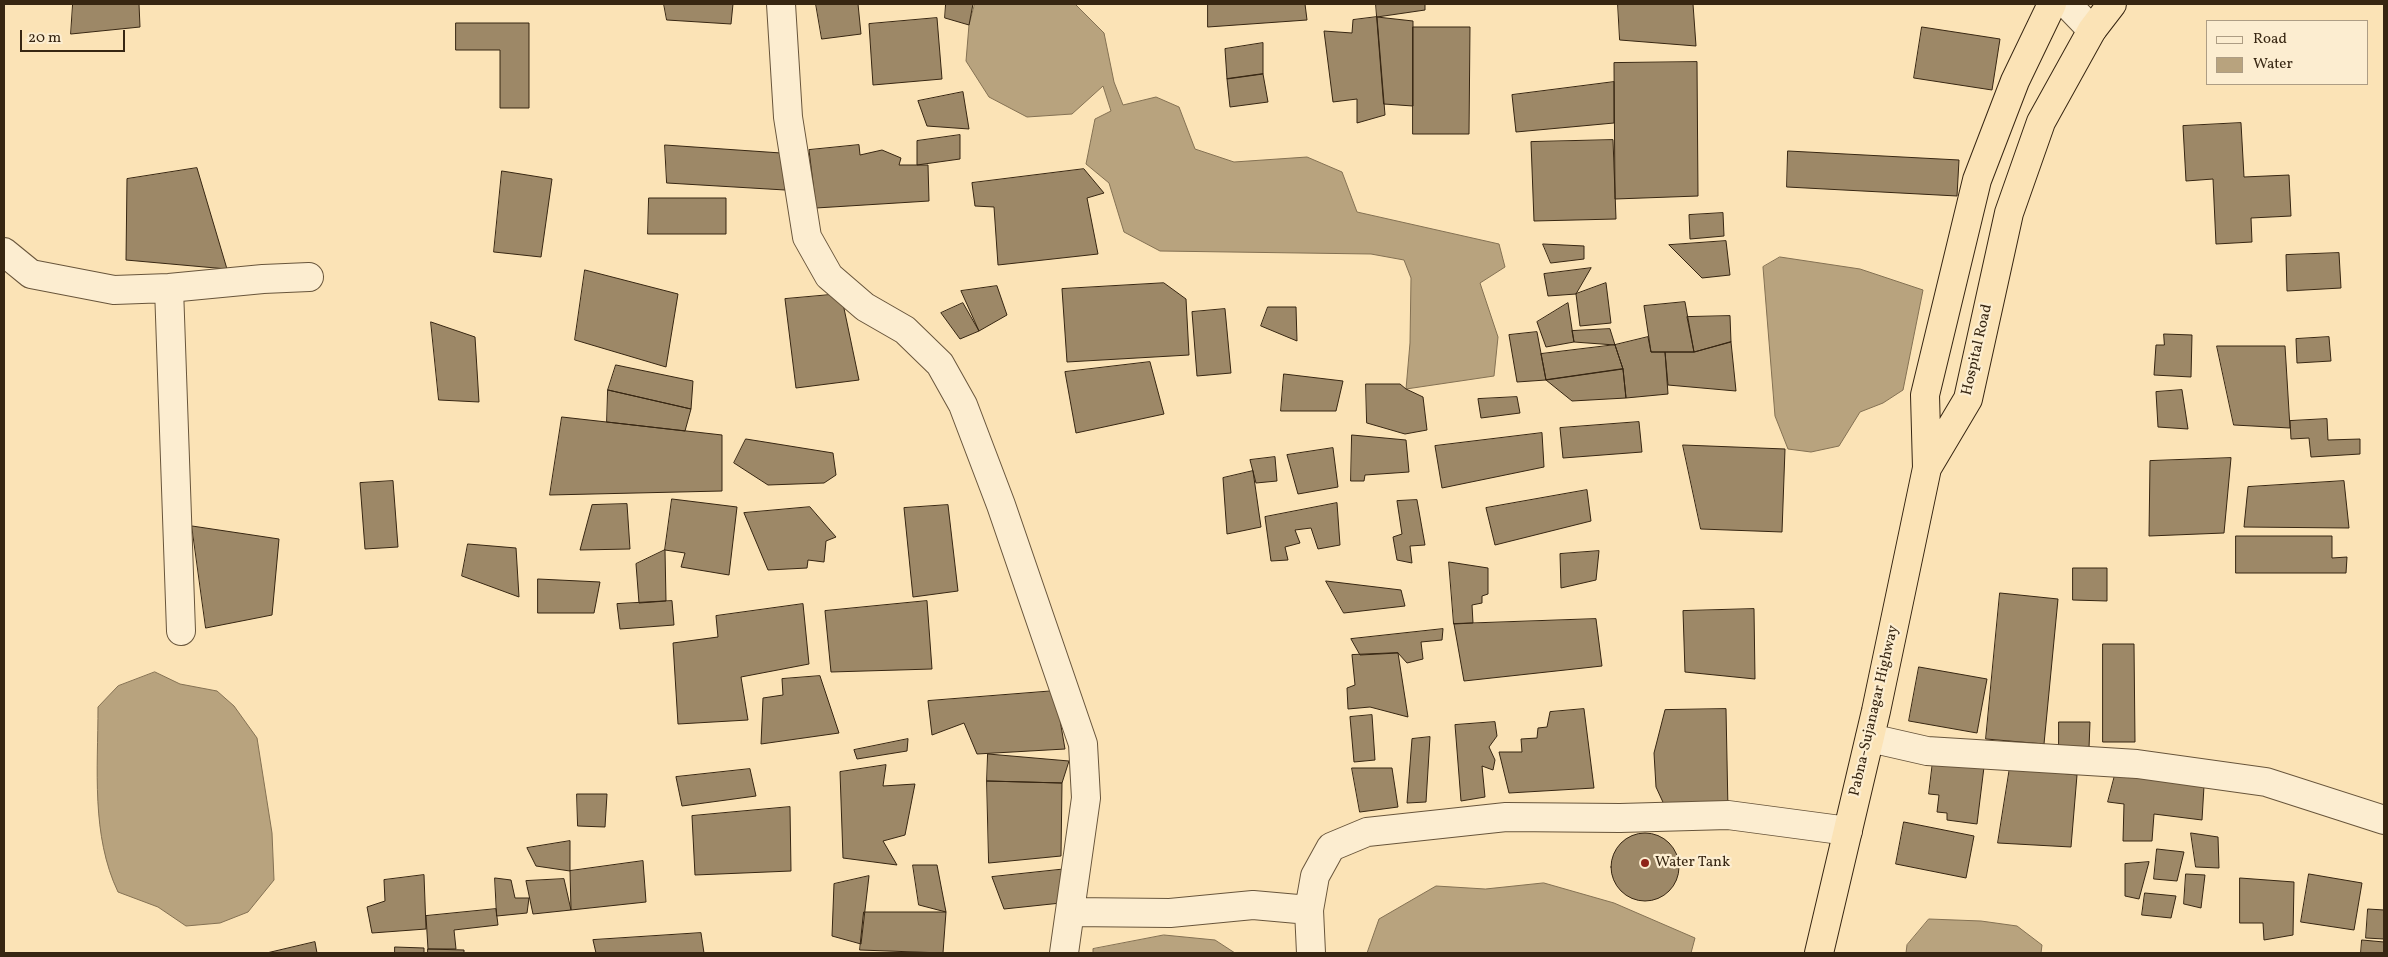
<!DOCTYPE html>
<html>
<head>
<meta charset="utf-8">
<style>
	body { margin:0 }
	#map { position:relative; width:2388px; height:957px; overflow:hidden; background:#fbe3b6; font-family:Vollkorn,serif }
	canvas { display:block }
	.frame { position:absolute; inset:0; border:5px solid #372612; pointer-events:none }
	.legend { position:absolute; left:2206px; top:20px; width:162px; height:65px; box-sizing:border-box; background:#fcedd0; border:1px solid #ad9d84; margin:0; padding:6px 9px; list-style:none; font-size:15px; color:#372612 }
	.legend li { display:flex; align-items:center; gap:10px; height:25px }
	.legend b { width:25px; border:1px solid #ad9d84 }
	.scale { position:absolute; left:20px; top:30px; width:105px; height:22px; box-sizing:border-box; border:2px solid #372612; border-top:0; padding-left:6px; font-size:15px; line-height:18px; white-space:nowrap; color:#372612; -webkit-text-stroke:4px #fcedd0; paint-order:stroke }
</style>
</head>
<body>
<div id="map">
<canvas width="2388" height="957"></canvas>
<div class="frame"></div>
<ul class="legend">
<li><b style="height:6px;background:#fcedd0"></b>Road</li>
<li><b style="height:14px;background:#b8a37e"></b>Water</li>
</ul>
<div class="scale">20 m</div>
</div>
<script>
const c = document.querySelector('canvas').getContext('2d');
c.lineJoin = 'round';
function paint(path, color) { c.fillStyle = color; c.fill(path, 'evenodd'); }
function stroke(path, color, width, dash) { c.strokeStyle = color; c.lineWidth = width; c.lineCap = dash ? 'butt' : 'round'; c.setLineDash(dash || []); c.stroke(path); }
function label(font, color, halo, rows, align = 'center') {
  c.font = font + ' Vollkorn,serif'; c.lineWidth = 4.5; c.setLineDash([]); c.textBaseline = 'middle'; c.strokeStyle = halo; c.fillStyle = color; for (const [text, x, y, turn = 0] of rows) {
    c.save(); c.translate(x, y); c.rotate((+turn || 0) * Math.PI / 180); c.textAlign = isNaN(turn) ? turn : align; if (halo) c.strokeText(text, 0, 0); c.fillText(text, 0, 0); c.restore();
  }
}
const water = new Path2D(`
	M 975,4 L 1075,4 L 1104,33 L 1114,82 L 1123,105 L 1156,97 L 1179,107 L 1195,149 L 1234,162 L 1307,157 L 1342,172 L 1357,212 L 1499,244 L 1505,267 L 1480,283 L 1498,337 L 1494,376 L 1406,389 L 1410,343 L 1411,278 L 1404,260 L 1371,254 L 1160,251 L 1124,232 L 1109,183 L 1086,164 L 1095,119 L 1111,111 L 1103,86 L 1072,114 L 1027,117 L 989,97 L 966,61 L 969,25 Z
	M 1780,257 L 1860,269 L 1923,290 L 1903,390 L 1883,403 L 1860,412 L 1839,446 L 1811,452 L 1788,449 L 1775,416 L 1763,267 Z
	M 155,672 L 180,684 L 217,691 L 234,706 L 257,738 L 272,833 L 274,880 L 248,912 L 220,923 L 186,926 L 158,907 L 118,892 C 91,835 98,769 98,707 L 118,686 Z
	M 1544,883 L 1614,903 L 1695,938 L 1691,953 L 1367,953 L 1379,919 L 1436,886 L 1485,889 Z
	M 1929,919 L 1981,921 L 2017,926 L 2042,945 L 2041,953 L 1906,953 L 1907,945 Z
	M 1164,935 L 1215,940 L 1235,953 L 1093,953 L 1093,949 Z`);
const building = new Path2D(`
	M 73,4 L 139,4 L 140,27 L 71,34 Z
	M 664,4 L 733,4 L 731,24 L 667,20 Z
	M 816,4 L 858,4 L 861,34 L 822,39 Z
	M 946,4 L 973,4 L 969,25 L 945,18 Z
	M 1208,4 L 1305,4 L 1307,20 L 1208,27 Z
	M 1376,4 L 1425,4 L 1425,10 L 1377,17 Z
	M 1618,4 L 1693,4 L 1696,46 L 1620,40 Z
	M 1377,17 L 1385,115 L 1357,123 L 1357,99 L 1333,102 L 1324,31 L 1352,33 L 1353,20 Z
	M 1377,17 L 1413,21 L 1413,106 L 1384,104 Z
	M 937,18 L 942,79 L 873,85 L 869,24 Z
	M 456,23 L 529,23 L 529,108 L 500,108 L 500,50 L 456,50 Z
	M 1413,27 L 1470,27 L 1469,134 L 1413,134 Z
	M 1922,27 L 2000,39 L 1992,90 L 1914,78 Z
	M 1263,43 L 1263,74 L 1227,79 L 1225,49 Z
	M 1697,62 L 1698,196 L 1615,199 L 1614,63 Z
	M 1263,74 L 1268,102 L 1230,107 L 1227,79 Z
	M 1614,82 L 1614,123 L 1516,132 L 1512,95 Z
	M 963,92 L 969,129 L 927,126 L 918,101 Z
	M 2241,123 L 2244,177 L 2289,175 L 2291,216 L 2251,218 L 2252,242 L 2216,244 L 2213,179 L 2186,181 L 2183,126 Z
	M 960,135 L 960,159 L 917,165 L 917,141 Z
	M 1613,140 L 1616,219 L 1534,221 L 1531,142 Z
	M 665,145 L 781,153 L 785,190 L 667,183 Z
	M 859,145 L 860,155 L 882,150 L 901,158 L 899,165 L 928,165 L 929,201 L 816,208 L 809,150 Z
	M 1788,151 L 1959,160 L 1957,196 L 1787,187 Z
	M 197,168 L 227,269 L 126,260 L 127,179 Z
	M 1084,169 L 1104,193 L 1087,198 L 1098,254 L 998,265 L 994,207 L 975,206 L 972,183 Z
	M 502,171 L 552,179 L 541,257 L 494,252 Z
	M 649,198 L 726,198 L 726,234 L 648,234 Z
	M 1723,213 L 1724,236 L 1690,239 L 1689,215 Z
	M 1726,241 L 1730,275 L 1702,278 L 1669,245 Z
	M 1543,244 L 1584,246 L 1584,259 L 1551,263 Z
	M 2339,253 L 2341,288 L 2287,291 L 2286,255 Z
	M 1591,268 L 1576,294 L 1548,296 L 1544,274 Z
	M 585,270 L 678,294 L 666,367 L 575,340 Z
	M 1164,283 L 1186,299 L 1189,355 L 1067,362 L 1062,289 Z
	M 1606,283 L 1611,323 L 1580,326 L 1576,294 Z
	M 997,286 L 1007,315 L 979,331 L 961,291 Z
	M 841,294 L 859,380 L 796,388 L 785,299 Z
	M 1685,302 L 1694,352 L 1651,352 L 1644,306 Z
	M 963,303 L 979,331 L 960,339 L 941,313 Z
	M 1568,303 L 1574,342 L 1546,347 L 1537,322 Z
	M 1268,307 L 1296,307 L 1297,341 L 1261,326 Z
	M 1225,309 L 1231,373 L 1197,376 L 1192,312 Z
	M 1730,316 L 1731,342 L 1694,352 L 1687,317 Z
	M 431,322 L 475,337 L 479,402 L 439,400 Z
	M 1610,329 L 1615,345 L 1574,342 L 1572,331 Z
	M 1537,332 L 1546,380 L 1517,382 L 1509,335 Z
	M 2164,334 L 2192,335 L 2191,377 L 2154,375 L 2156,345 L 2164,345 Z
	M 1648,337 L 1651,352 L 1665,352 L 1668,394 L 1626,398 L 1623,369 L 1615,345 Z
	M 2329,337 L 2331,361 L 2297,363 L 2296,339 Z
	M 1731,342 L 1736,391 L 1668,385 L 1665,352 L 1694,352 Z
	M 1615,345 L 1623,369 L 1546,380 L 1541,354 Z
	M 2217,346 L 2285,346 L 2290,428 L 2234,425 Z
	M 1150,362 L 1164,414 L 1076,433 L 1065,372 Z
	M 616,365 L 693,381 L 691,409 L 608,390 Z
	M 1623,369 L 1626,398 L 1572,401 L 1546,380 Z
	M 1284,374 L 1343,381 L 1336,411 L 1281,411 Z
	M 1366,384 L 1400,384 L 1406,389 L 1423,397 L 1427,430 L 1405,434 L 1367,423 Z
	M 608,390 L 691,409 L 685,431 L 607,422 Z
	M 2182,390 L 2188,429 L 2158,427 L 2156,392 Z
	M 1517,397 L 1520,413 L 1481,418 L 1478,399 Z
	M 562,417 L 722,435 L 722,491 L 550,495 Z
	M 2327,419 L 2328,440 L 2360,439 L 2360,454 L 2311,457 L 2309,438 L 2291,439 L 2290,421 Z
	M 1639,422 L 1642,452 L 1563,458 L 1560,428 Z
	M 1542,433 L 1544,467 L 1442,488 L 1435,446 Z
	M 1352,435 L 1406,440 L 1409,472 L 1365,475 L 1364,481 L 1351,481 Z
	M 746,439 L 833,453 L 836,475 L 824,483 L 768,485 L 734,463 Z
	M 1683,445 L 1785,449 L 1782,532 L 1701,529 Z
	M 1333,448 L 1338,487 L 1298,494 L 1287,455 Z
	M 1275,457 L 1277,481 L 1256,483 L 1250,460 Z
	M 2231,458 L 2224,533 L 2149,536 L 2150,461 Z
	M 1253,471 L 1261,527 L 1227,534 L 1223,478 Z
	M 393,481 L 398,547 L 365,549 L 360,483 Z
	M 2344,481 L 2349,528 L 2244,527 L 2248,487 Z
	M 1587,490 L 1591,521 L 1495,545 L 1486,508 Z
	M 672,499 L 737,507 L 729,575 L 681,567 L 685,553 L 665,550 Z
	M 1417,500 L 1425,545 L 1410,546 L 1412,563 L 1397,560 L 1393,537 L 1402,534 L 1397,501 Z
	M 1337,503 L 1340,545 L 1318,549 L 1311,528 L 1295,530 L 1300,543 L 1285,547 L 1288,560 L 1271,561 L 1265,517 Z
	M 627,504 L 630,549 L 580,550 L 592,505 Z
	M 948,505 L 958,591 L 913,597 L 904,508 Z
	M 810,507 L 836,537 L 826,541 L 824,562 L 808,560 L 807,568 L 768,570 L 744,513 Z
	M 192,526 L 279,539 L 272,615 L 206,628 Z
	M 2236,536 L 2332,536 L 2332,558 L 2347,557 L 2346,573 L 2236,573 Z
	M 468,544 L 516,548 L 519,597 L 462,576 Z
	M 665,550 L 666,601 L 639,603 L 636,564 Z
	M 1599,551 L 1596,580 L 1561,588 L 1560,554 Z
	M 1449,562 L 1488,568 L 1488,594 L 1482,596 L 1482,603 L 1472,605 L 1473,623 L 1454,624 Z
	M 2073,568 L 2107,568 L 2107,601 L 2073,600 Z
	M 538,579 L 600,582 L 594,613 L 538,613 Z
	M 1326,581 L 1401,590 L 1405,606 L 1344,613 Z
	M 2000,593 L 2058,599 L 2044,744 L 1986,739 Z
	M 672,601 L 674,625 L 620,629 L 617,604 Z
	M 927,601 L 932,669 L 831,672 L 825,611 Z
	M 803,604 L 809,664 L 741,677 L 748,720 L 678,724 L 673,643 L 718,637 L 716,616 Z
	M 1754,609 L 1755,679 L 1685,672 L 1683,611 Z
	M 1596,619 L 1602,666 L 1464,681 L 1454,624 Z
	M 1443,629 L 1442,640 L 1421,642 L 1423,659 L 1407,663 L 1398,653 L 1360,655 L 1351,639 Z
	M 2103,644 L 2134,644 L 2135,742 L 2103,742 Z
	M 1398,653 L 1408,717 L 1370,707 L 1348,709 L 1347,688 L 1355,685 L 1352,655 Z
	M 1919,667 L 1987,679 L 1977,733 L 1909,721 Z
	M 820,676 L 839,733 L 761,744 L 763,698 L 783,695 L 782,679 Z
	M 1055,691 L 1065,749 L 977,754 L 964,723 L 932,735 L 928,701 Z
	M 1584,709 L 1594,788 L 1509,793 L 1499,752 L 1522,752 L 1521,739 L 1537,738 L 1538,728 L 1547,727 L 1550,712 Z
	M 1726,709 L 1728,810 L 1667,811 L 1656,787 L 1654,753 L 1665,710 Z
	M 1372,715 L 1375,760 L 1354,762 L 1350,717 Z
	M 1495,722 L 1497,736 L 1489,747 L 1495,760 L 1493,770 L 1482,766 L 1485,797 L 1461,801 L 1455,725 Z
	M 2059,722 L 2090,722 L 2089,748 L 2059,748 Z
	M 1430,737 L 1426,802 L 1407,803 L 1412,739 Z
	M 908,739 L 907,751 L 857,759 L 854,750 Z
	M 988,754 L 1069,761 L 1062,783 L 987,781 Z
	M 1933,761 L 1984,767 L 1977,824 L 1947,820 L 1947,813 L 1937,812 L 1939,795 L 1929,794 Z
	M 886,765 L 883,786 L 915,784 L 905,835 L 883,841 L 897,865 L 843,858 L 840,772 Z
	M 2010,767 L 2077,775 L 2071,847 L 1998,843 Z
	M 1352,768 L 1392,768 L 1398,807 L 1360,812 Z
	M 750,769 L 756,796 L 682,806 L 676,777 Z
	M 2115,775 L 2204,786 L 2202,820 L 2154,814 L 2152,841 L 2123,841 L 2124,804 L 2108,802 Z
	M 987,781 L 1062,783 L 1061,856 L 989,863 Z
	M 577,794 L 607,794 L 605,827 L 578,826 Z
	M 790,807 L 791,871 L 695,875 L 692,816 Z
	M 1904,822 L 1974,836 L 1966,878 L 1896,864 Z
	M 2191,833 L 2218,837 L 2219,868 L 2196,867 Z
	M1611 867a34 34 0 1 1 68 0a34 34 0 1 1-68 0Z
	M 570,841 L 570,871 L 536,866 L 527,848 Z
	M 2157,849 L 2184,852 L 2177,881 L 2154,879 Z
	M 643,861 L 646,902 L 571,910 L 570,871 Z
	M 2149,862 L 2139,899 L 2125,896 L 2125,864 Z
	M 913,865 L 937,865 L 946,912 L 919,905 Z
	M 1067,869 L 1061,903 L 1004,909 L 992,877 Z
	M 2186,874 L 2205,875 L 2201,908 L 2184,904 Z
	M 2309,874 L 2362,883 L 2354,930 L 2301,922 Z
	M 424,875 L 426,929 L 372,933 L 367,907 L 385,901 L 384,880 Z
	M 869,876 L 861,944 L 832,936 L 834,884 Z
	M 495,878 L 511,880 L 515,898 L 529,898 L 527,913 L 497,916 Z
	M 2240,878 L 2294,882 L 2293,935 L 2264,940 L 2263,923 L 2240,923 Z
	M 564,879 L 571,910 L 533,914 L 526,881 Z
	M 2145,893 L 2176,896 L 2171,918 L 2142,915 Z
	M 496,909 L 498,925 L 454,930 L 456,949 L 428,949 L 426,916 Z
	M 2368,909 L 2384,910 L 2384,939 L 2366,938 Z
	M 864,912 L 946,912 L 943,953 L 860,950 Z
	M 701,933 L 704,953 L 596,953 L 593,940 Z
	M 2362,940 L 2384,942 L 2384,953 L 2361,953 Z
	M 315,942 L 317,953 L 267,953 Z
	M 395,947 L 424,948 L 424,953 L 395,953 Z
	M 428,949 L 464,950 L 464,953 L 428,953 Z`);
const minor = new Path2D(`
	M 781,4 L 788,117 L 807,237 L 829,276 L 865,307 L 905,330 L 940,364 L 963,405 L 1001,505 L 1083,744 L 1086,798 L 1064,953
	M 2067,4 L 2092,30
	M 4,252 L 31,274 L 114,290 L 169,288 L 263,279 L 309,277
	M 169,288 L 181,631
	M 1870,738 L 1927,751 L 2137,764 L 2266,782 L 2384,820
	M 1309,910 L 1311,953
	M 1070,912 L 1170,913 L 1253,905 L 1309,910 L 1315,876 L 1331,847 L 1367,832 L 1506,817 L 1620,818 L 1728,815 L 1848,831`);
const highway = new Path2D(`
	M 1927,468 L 1968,399 L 2009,213 L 2041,122 L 2092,30 L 2112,4
	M 1819,953 L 1876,711 L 1927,468 L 1925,395 L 1977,180 L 2015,81 L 2052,4`);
const markers = [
	[1645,863,5,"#8f2418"]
];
const streetNames = [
	["Hospital Road",1978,350,-77],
	["Pabna-Sujanagar Highway",1875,711,-77]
];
const poiNames = [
	["Water Tank",1655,863]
];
paint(water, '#b8a37e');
stroke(water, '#847153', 1);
paint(building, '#9d8867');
stroke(building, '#372612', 1);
stroke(minor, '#68553b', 30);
stroke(highway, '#372612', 30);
stroke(minor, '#fcedd0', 28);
stroke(highway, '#fbe3b6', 28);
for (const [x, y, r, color] of markers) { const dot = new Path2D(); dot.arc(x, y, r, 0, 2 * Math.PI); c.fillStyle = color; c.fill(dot); stroke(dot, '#fcedd0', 2); }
label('15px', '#372612', '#fcedd0', streetNames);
label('15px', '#372612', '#fcedd0', poiNames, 'left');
</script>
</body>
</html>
